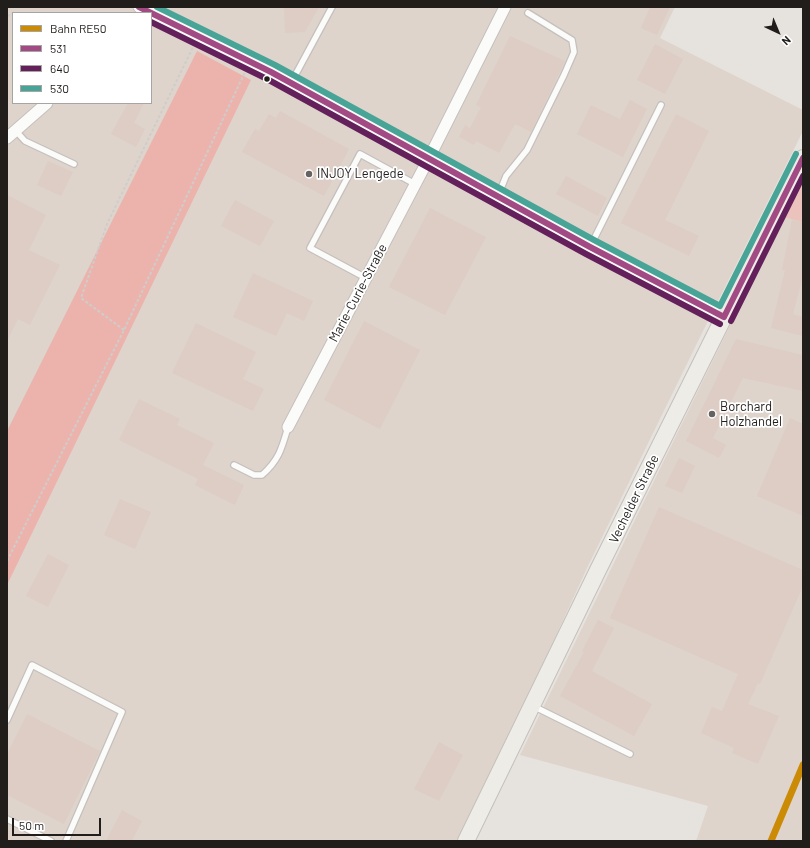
<!DOCTYPE html>
<html>
<head>
<meta charset="utf-8">
<style>
	body { margin:0 }
	#map { position:relative; width:810px; height:848px; overflow:hidden; background:#e6e2de; font-family:Barlow,sans-serif }
	canvas { display:block }
	.frame { position:absolute; inset:0; border:8px solid #211d1b; pointer-events:none }
	.legend { position:absolute; left:12px; top:12px; width:140px; height:92px; box-sizing:border-box; background:#fff; border:1px solid #a6a5a4; margin:0; padding:5px 7px; list-style:none; font-size:12px; color:#211d1b }
	.legend li { display:flex; align-items:center; gap:8px; height:20px }
	.legend b { width:20px; border:1px solid #a6a5a4 }
	.north { position:absolute; left:758px; top:12px; width:40px; height:40px; -webkit-text-stroke:3px #fff; paint-order:stroke; rotate:136deg; font-size:11px; font-weight:700; line-height:16px; text-align:center; color:#211d1b }
	.north::after { content:''; display:block; margin:auto; width:14px; height:18px; background:#211d1b; clip-path:polygon(50% 0,100% 100%,50% 72%,0 100%) }
	.scale { position:absolute; left:12px; top:818px; width:89px; height:18px; box-sizing:border-box; border:2px solid #211d1b; border-top:0; padding-left:5px; font-size:12px; line-height:14px; white-space:nowrap; color:#211d1b; -webkit-text-stroke:3px #fff; paint-order:stroke }
</style>
</head>
<body>
<div id="map">
<canvas width="810" height="848"></canvas>
<div class="frame"></div>
<ul class="legend">
<li><b style="height:5px;background:#cc8b05"></b>Bahn RE50</li>
<li><b style="height:5px;background:#a24a84"></b>531</li>
<li><b style="height:5px;background:#64205b"></b>640</li>
<li><b style="height:5px;background:#48a497"></b>530</li>
</ul>
<div class="north">N</div>
<div class="scale">50 m</div>
</div>
<script>
const c = document.querySelector('canvas').getContext('2d');
c.lineJoin = 'round';
function paint(path, color) { c.fillStyle = color; c.fill(path, 'evenodd'); }
function stroke(path, color, width, dash) { c.strokeStyle = color; c.lineWidth = width; c.lineCap = dash ? 'butt' : 'round'; c.setLineDash(dash || []); c.stroke(path); }
function label(font, color, halo, rows, align = 'center') {
  c.font = font + ' Barlow,sans-serif'; c.lineWidth = 3.5; c.setLineDash([]); c.textBaseline = 'middle'; c.strokeStyle = halo; c.fillStyle = color; for (const [text, x, y, turn = 0] of rows) {
    c.save(); c.translate(x, y); c.rotate((+turn || 0) * Math.PI / 180); c.textAlign = isNaN(turn) ? turn : align; if (halo) c.strokeText(text, 0, 0); c.fillText(text, 0, 0); c.restore();
  }
}
const built = new Path2D(`
	M 7,7 L 675,7 L 660,38 L 803,110 L 803,131 L 706,325 L 587,568 L 462,841 L 7,841 ZM 13,13 L 151,13 L 151,103 L 13,103 Z
	M 783,217 L 803,221 L 803,841 L 696,841 L 708,806 L 520,755 Z`);
const green = new Path2D(`
	M 803,158 L 803,222 L 783,217 L 779,206 Z`);
const forest = new Path2D(`
	M 197,51 L 251,80 L 7,585 L 7,431 Z`);
const building = new Path2D(`
	M 284,7 L 319,7 L 305,32 L 285,33 Z
	M 650,7 L 670,7 L 657,35 L 641,28 Z
	M 510,36 L 565,61 L 531,132 L 515,124 L 499,153 L 476,141 L 474,145 L 459,137 L 465,125 L 470,128 L 481,107 L 476,105 Z
	M 655,44 L 683,59 L 665,94 L 637,80 Z
	M 630,100 L 647,109 L 623,157 L 577,134 L 591,105 L 620,119 Z
	M 128,103 L 144,103 L 134,123 L 145,129 L 136,147 L 111,134 Z
	M 280,111 L 349,149 L 324,196 L 242,152 L 255,129 L 259,131 L 269,114 L 276,118 Z
	M 676,114 L 709,131 L 665,220 L 699,236 L 689,256 L 621,223 Z
	M 48,161 L 73,172 L 61,196 L 37,185 Z
	M 566,176 L 607,198 L 598,216 L 556,194 Z
	M 7,195 L 46,215 L 29,250 L 60,265 L 30,325 L 18,319 L 7,341 Z
	M 235,200 L 274,221 L 260,246 L 221,226 Z
	M 430,208 L 486,237 L 445,315 L 389,287 Z
	M 792,220 L 803,222 L 803,275 L 793,314 L 803,317 L 803,336 L 771,328 L 785,270 L 782,270 Z
	M 253,273 L 313,301 L 304,321 L 287,313 L 276,336 L 233,317 Z
	M 364,321 L 420,350 L 380,429 L 324,400 Z
	M 196,323 L 256,352 L 243,379 L 264,389 L 253,411 L 172,373 Z
	M 736,339 L 803,355 L 803,391 L 743,378 L 713,438 L 726,445 L 719,458 L 686,441 Z
	M 139,399 L 180,419 L 177,425 L 214,443 L 203,465 L 244,485 L 235,505 L 195,485 L 198,479 L 119,440 Z
	M 790,418 L 803,424 L 803,516 L 757,496 Z
	M 679,458 L 695,466 L 682,493 L 665,486 Z
	M 120,499 L 151,512 L 135,549 L 104,535 Z
	M 659,507 L 803,570 L 803,586 L 760,684 L 758,683 L 748,704 L 779,716 L 758,764 L 732,753 L 734,748 L 701,733 L 712,707 L 722,711 L 738,674 L 610,618 Z
	M 48,554 L 69,565 L 48,607 L 26,596 Z
	M 598,620 L 614,628 L 592,671 L 652,704 L 634,736 L 560,696 L 584,652 L 582,651 Z
	M 27,714 L 100,751 L 64,824 L 7,795 L 7,754 Z
	M 439,742 L 463,755 L 439,801 L 414,789 Z
	M 122,810 L 142,821 L 132,841 L 106,841 Z`);
const path = new Path2D(`
	M 17,13 L 29,13
	M 7,16 L 13,14
	M 124,330 L 81,298 L 107,224 L 193,47
	M 7,561 L 124,330 L 245,72`);
const lane = new Path2D(`
	M 291,83 L 332,7
	M 15,130 L 25,141 L 74,164
	M 498,196 L 506,176 L 527,150 L 564,75 L 574,52 L 572,40 L 528,13
	M 590,247 L 661,105
	M 366,278 L 310,248 L 360,154 L 415,184
	M 234,465 L 254,475 L 262,475 C 279,460 282,448 288,427
	M 533,706 L 630,754
	M 7,720 L 32,665 L 122,712 L 66,841
	M 7,819 L 51,841`);
const street = new Path2D(`
	M 139,7 L 271,72 L 590,247 L 724,317
	M 7,138 L 47,103
	M 288,427 L 429,158 L 505,7`);
const secondary = new Path2D(`
	M 466,841 L 598,570 L 803,158`);
const bus1 = new Path2D(`
	M 139,7 L 271,72 L 590,247 L 724,317
	M 724,317 L 803,158`);
const bus2 = new Path2D(`
	M 151,22 L 267,79 L 586,254 L 720,324
	M 731,321 L 803,176`);
const bus3 = new Path2D(`
	M 157,7 L 275,65 L 594,240 L 720,306 L 796,154`);
const rail1 = new Path2D(`
	M 771,841 L 803,765`);
const markers = [
	[267,79,3.5,"#211d1b"],
	[309,174,4,"#66625f"],
	[712,414,4,"#66625f"]
];
const poiNames = [
	["INJOY Lengede",317,174],
	["Borchard",720,407],
	["Holzhandel",720,422]
];
const streetNames = [
	["Marie-Curie-Straße",358,293,-62],
	["Vechelder Straße",634,499,-64]
];
paint(built, '#ded4cc');
paint(green, '#ecc2bc');
paint(forest, '#ecb3ac');
paint(building, '#ddcdc5');
stroke(lane, '#c4c0bd', 8);
stroke(street, '#c4c0bd', 13);
stroke(secondary, '#c4c0bd', 18);
stroke(path, '#cecdcc', 2, [3, 2]);
stroke(lane, '#fbfbfa', 5.5);
stroke(street, '#fbfbfa', 11);
stroke(secondary, '#eeece7', 16);
stroke(bus1, '#a24a84', 6);
stroke(bus2, '#64205b', 6);
stroke(bus3, '#48a497', 6);
stroke(rail1, '#cc8b05', 7);
for (const [x, y, r, color] of markers) { const dot = new Path2D(); dot.arc(x, y, r, 0, 2 * Math.PI); c.fillStyle = color; c.fill(dot); stroke(dot, '#fff', 1.5); }
label('13px', '#211d1b', '#fff', poiNames, 'left');
label('13px', '#211d1b', '#fff', streetNames);
</script>
</body>
</html>
